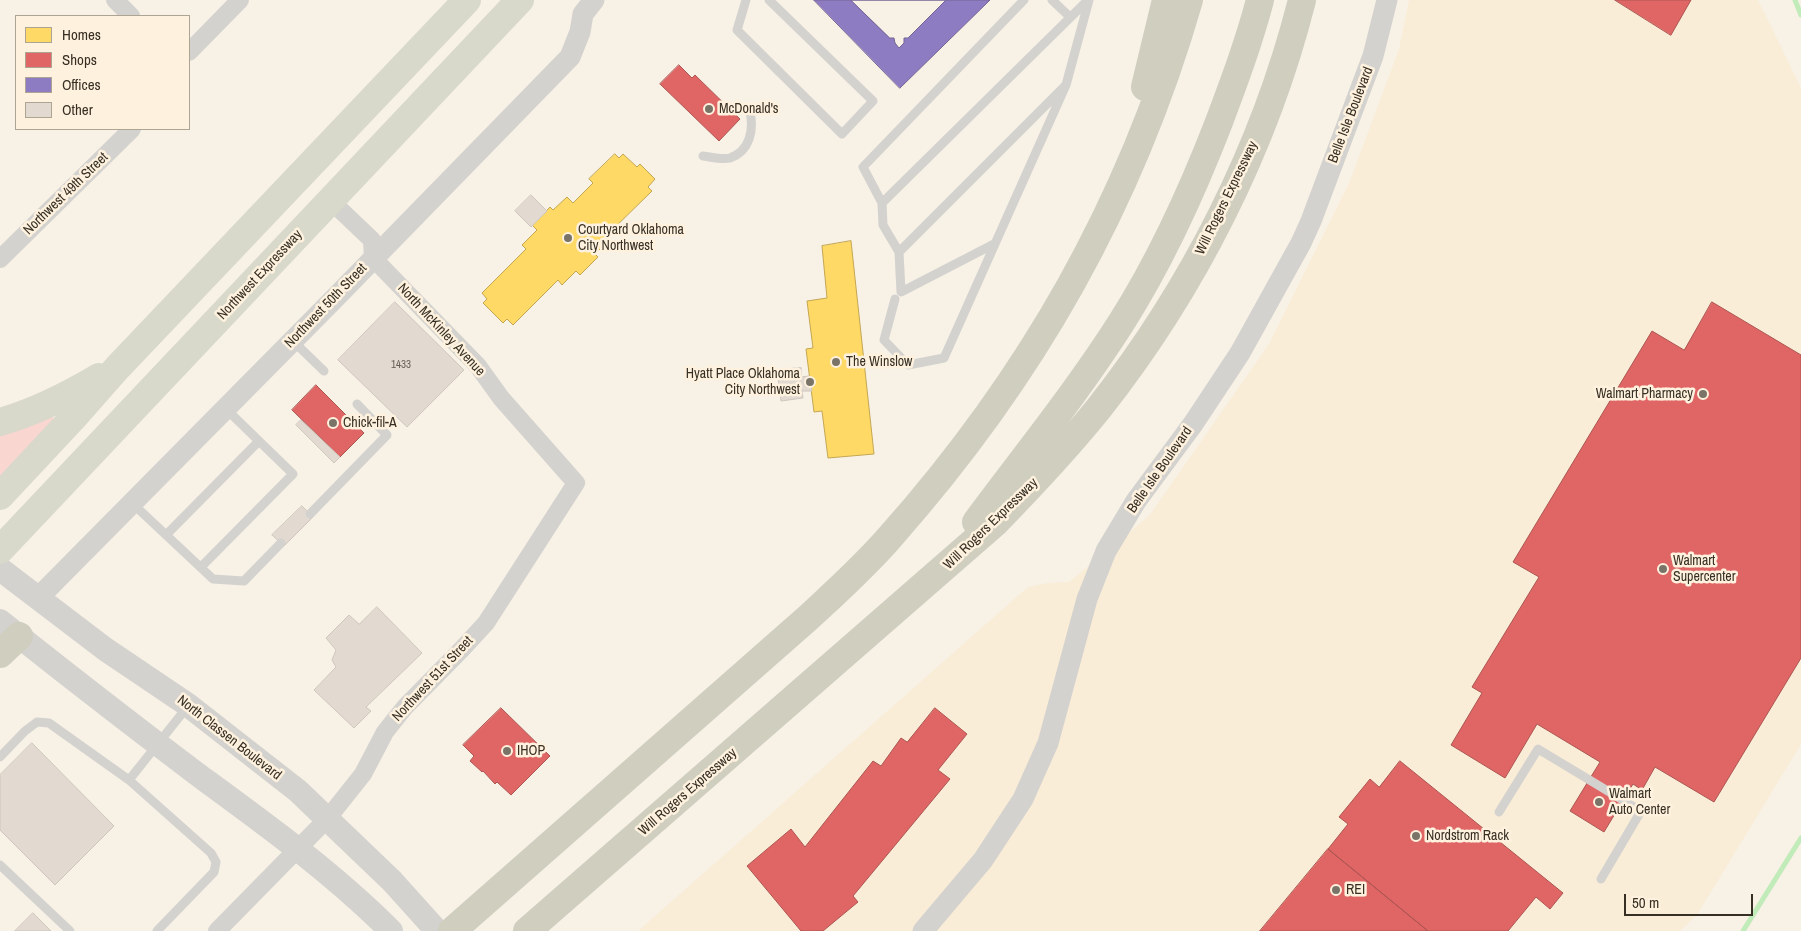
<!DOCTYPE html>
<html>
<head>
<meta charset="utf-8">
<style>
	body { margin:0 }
	#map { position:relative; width:1801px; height:931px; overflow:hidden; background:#f7f1e6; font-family:"Archivo Narrow",sans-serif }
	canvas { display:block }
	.legend { position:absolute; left:15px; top:15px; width:175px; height:115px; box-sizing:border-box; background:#fef2df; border:1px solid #aea494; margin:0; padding:6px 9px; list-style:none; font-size:15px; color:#372f23 }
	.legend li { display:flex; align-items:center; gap:10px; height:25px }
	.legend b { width:25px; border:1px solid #aea494 }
	.scale { position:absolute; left:1624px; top:894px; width:129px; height:22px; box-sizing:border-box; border:2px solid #372f23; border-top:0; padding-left:6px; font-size:15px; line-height:18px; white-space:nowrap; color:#372f23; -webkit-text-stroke:4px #fef2df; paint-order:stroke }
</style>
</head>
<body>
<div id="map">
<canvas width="1801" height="931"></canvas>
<ul class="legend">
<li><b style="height:14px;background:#ffd966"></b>Homes</li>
<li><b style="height:14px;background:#e06666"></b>Shops</li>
<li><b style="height:14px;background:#8e7cc3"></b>Offices</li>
<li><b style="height:14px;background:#e2d9d1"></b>Other</li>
</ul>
<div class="scale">50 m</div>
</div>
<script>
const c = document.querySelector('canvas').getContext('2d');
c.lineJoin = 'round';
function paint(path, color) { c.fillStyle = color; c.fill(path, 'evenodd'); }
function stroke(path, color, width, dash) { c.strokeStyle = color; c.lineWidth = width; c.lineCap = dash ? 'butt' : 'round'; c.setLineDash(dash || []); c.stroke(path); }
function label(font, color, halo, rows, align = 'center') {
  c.font = font + ' "Archivo Narrow",sans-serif'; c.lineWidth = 5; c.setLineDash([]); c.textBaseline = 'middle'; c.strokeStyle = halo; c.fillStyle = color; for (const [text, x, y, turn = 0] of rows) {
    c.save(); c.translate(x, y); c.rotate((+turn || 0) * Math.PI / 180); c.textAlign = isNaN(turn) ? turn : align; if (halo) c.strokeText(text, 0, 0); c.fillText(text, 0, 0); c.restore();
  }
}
const built = new Path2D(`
	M 1409,0 L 1758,0 L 1801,88 L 1801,744 L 1697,915 L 1680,931 L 638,931 L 1028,587 L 1048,583 L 1069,582 L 1149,516 L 1269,344 L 1350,181 L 1399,49 Z`);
const green = new Path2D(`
	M 52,415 L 55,422 L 0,482 L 0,434 Z`);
const homes = new Path2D(`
	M 615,154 L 619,158 L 623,154 L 637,167 L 640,164 L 655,179 L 648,187 L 652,191 L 605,237 L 609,240 L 595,254 L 598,257 L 580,275 L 576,271 L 562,285 L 558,280 L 513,325 L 507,319 L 503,323 L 483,303 L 487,299 L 482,293 L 526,249 L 522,245 L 537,230 L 532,225 L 550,207 L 553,210 L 567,197 L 573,203 L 593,183 L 589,179 Z
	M 851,241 L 874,454 L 828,458 L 822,411 L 814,412 L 806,349 L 813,348 L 807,301 L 827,298 L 822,246 Z`);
const shops = new Path2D(`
	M 1615,0 L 1691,0 L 1671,35 Z
	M 679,65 L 692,78 L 695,75 L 740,119 L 719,141 L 660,84 Z
	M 1712,302 L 1801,355 L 1801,658 L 1714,802 L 1655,767 L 1642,790 L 1633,784 L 1604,832 L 1570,811 L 1600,762 L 1537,724 L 1505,778 L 1451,745 L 1482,693 L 1472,687 L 1539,577 L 1513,562 L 1652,331 L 1684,350 Z
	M 316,385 L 364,433 L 340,457 L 292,410 Z
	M 501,708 L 550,756 L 511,795 L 497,782 L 495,784 L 483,771 L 482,772 L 470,761 L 474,756 L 463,745 Z
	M 935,708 L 967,734 L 938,770 L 950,779 L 853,896 L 858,902 L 823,931 L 801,931 L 747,866 L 791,829 L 805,847 L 873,761 L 881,766 L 901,738 L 907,742 Z
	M 1400,761 L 1563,893 L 1550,909 L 1536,897 L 1508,931 L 1428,931 L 1328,849 L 1348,824 L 1339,817 L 1370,779 L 1379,787 Z
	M 1328,849 L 1428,931 L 1260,931 Z`);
const offices = new Path2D(`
	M 814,0 L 990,0 L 900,88 Z
	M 851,0 L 946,0 L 908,38 L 904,38 L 904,43 L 899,48 L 895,43 L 894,38 L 890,38 Z`);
const stream = new Path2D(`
	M 1795,0 L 1801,15
	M 1743,931 L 1801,838`);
const building = new Path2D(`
	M 531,195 L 547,211 L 531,227 L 515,211 Z
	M 395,302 L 464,370 L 407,427 L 338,360 Z
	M 801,368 L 801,377 L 809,376 L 812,391 L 802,391 L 803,398 L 781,401 L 777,370 Z
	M 301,420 L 340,457 L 334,463 L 296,425 Z
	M 302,506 L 313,517 L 284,546 L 272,535 Z
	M 377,607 L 422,653 L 366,707 L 371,711 L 354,728 L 314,690 L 336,667 L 332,660 L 336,650 L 326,638 L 349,615 L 359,624 Z
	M 32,743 L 114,826 L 55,885 L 0,830 L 0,775 Z
	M 33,913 L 51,931 L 15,931 Z`);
const service = new Path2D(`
	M 746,0 L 737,30 L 842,134 L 873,101 L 769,0
	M 1024,0 L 863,167 L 882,203 L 883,225 L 899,252 L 1066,85
	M 1052,0 L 1070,17
	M 703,156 C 711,157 723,160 730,158 C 750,151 754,130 750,112
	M 882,203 L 1088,0
	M 899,252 L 901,292 L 994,244
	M 895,299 L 884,340 L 908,365 L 944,358 L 1066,85 L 1089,0
	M 293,341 L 324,371
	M 132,503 L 213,579 L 244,581 L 281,543
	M 310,514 L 387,435 L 357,404
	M 166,535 L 259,441
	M 201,567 L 293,474 L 226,409
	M 0,757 L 25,731 L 37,722 L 49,723 L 129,780 L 188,706
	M 129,780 L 211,853 L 216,862 L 214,872 L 157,931
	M 1499,812 L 1538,749 L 1641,811 L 1601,879
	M 0,865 L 70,931`);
const minor = new Path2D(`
	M 115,0 L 131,16
	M 189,52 L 240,0
	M 0,259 L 132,129
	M 217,931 L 328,818 L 363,774 L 385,732 L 405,707 L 462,649 L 486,623 L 576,483 L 501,398 L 478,366 L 373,258 L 372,240 L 331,201`);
const tertiary = new Path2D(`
	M 38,598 L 334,299 L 570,57 L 580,32 L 583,14 L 594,0
	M 923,931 L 983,860 L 1023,799 L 1048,743 L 1087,599 L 1106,551 L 1136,501 L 1193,424 L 1240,353 L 1301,243 L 1311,221 L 1373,56 L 1387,0`);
const secondary = new Path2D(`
	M 0,569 L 105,649 L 188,705 L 298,791 L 392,881 L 437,931
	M 0,621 C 65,673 131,724 197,774 C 264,823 332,872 391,931`);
const trunk = new Path2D(`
	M 0,422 C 35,412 67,396 99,377
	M 0,496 L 73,418 L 118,367 L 467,0
	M 0,550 L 520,0`);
const motorway = new Path2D(`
	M 1145,87 L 1166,0
	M 976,522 C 1025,456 1077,392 1121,323 C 1161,260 1192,192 1219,122 C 1234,82 1249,42 1260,0
	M 0,654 L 19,636
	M 452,931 L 809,617 C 837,591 865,566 890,537 C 1031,378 1130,205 1189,0
	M 527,931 L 995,523 C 1031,486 1066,449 1099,408 C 1193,289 1265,147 1302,0`);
const markers = [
	[709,109,5,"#7a7367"],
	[568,238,5,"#7a7367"],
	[836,362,5,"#7a7367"],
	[810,382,5,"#7a7367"],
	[1703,394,5,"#7a7367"],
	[333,423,5,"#7a7367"],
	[1663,569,5,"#7a7367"],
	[507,751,5,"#7a7367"],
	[1599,802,5,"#7a7367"],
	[1416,836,5,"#7a7367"],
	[1336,890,5,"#7a7367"]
];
const numberNames = [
	["1433",401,365]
];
const poiNames = [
	["McDonald's",719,109],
	["Courtyard Oklahoma",578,230],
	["City Northwest",578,246],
	["The Winslow",846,362],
	["Hyatt Place Oklahoma",800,374,"right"],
	["City Northwest",800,390,"right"],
	["Walmart Pharmacy",1693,394,"right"],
	["Chick-fil-A",343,423],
	["Walmart",1673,561],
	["Supercenter",1673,577],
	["IHOP",517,751],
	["Walmart",1609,794],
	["Auto Center",1609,810],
	["Nordstrom Rack",1426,836],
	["REI",1346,890]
];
const streetNames = [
	["Belle Isle Boulevard",1351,115,-69],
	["Northwest 49th Street",66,194,-44],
	["Will Rogers Expressway",1227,198,-64],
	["Northwest Expressway",260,275,-47],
	["Northwest 50th Street",326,306,-46],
	["North McKinley Avenue",441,330,47],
	["Belle Isle Boulevard",1160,470,-55],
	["Will Rogers Expressway",991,524,-44],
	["Northwest 51st Street",433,679,-47],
	["North Classen Boulevard",229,738,38],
	["Will Rogers Expressway",688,792,-41]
];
paint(built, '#faedd7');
paint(green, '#fad6d1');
paint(homes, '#ffd966');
stroke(homes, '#c3a652', 1);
paint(shops, '#e06666');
stroke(shops, '#ad5652', 1);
paint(offices, '#8e7cc3');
stroke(offices, '#746593', 1);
stroke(stream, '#c1ebb8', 5);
paint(building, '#e2d9d1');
stroke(building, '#cfc6bd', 1);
stroke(service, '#d4d2ce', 9);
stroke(minor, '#d4d2ce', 18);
stroke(tertiary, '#d4d2ce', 21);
stroke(secondary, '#d4d2ce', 24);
stroke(trunk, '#d8d8cb', 28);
stroke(motorway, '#cfcebf', 28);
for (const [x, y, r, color] of markers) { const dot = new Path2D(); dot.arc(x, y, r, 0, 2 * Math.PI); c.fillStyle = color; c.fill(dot); stroke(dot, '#fef2df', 2); }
label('11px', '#645c51', null, numberNames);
label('14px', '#372f23', '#fef2df', poiNames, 'left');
label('14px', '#372f23', '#fef2df', streetNames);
</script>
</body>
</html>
